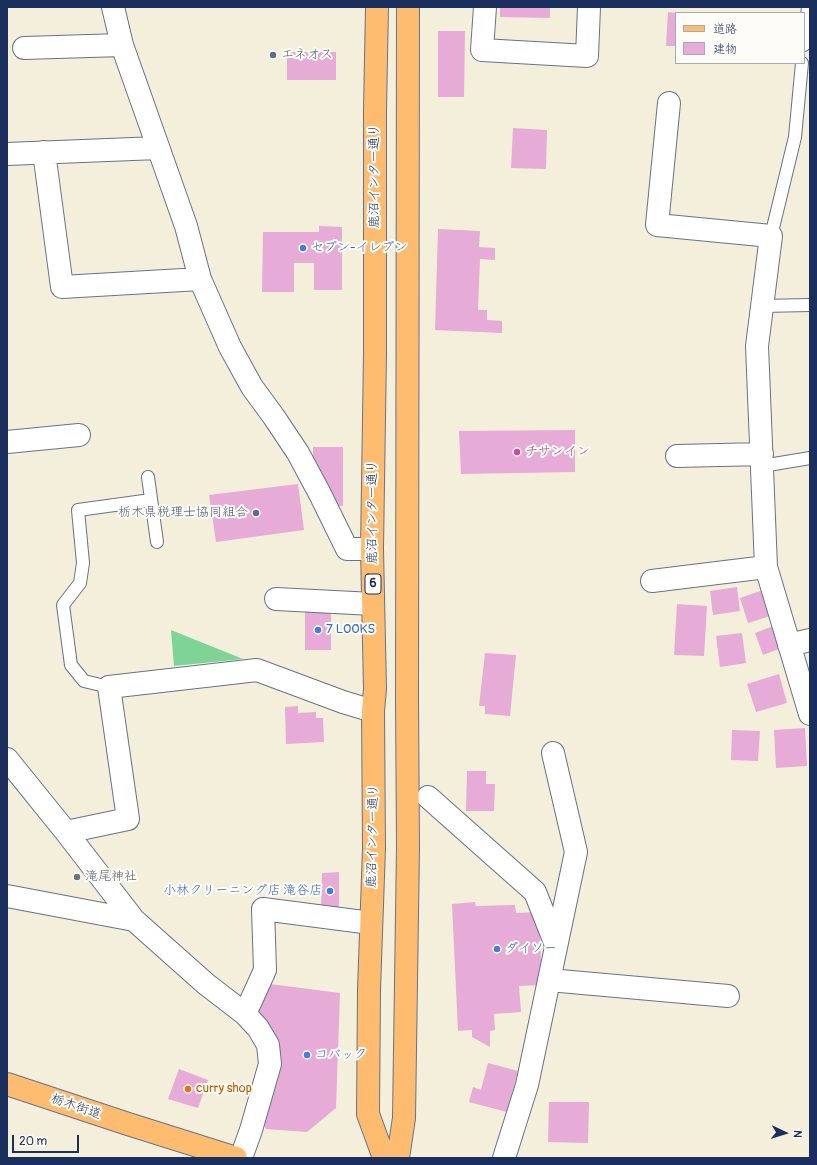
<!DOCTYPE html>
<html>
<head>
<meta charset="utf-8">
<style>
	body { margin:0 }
	#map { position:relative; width:817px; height:1165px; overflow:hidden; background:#f4efdb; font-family:Pangolin,"Klee One",sans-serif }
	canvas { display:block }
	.frame { position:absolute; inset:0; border:8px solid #1b2f5e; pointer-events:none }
	.legend { position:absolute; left:675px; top:12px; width:130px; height:52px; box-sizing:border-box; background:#fdfcf7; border:1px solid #a3aaba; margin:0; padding:5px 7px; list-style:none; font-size:12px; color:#1b2f5e }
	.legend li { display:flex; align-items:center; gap:8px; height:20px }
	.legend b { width:20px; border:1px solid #a3aaba }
	.north { position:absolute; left:765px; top:1113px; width:40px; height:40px; -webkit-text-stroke:3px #fdfcf7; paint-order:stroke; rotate:94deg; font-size:11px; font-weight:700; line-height:16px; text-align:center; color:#1b2f5e }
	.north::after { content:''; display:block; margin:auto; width:14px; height:18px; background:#1b2f5e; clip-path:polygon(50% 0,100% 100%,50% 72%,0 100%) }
	.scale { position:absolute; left:12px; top:1135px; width:67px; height:18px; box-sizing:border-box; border:2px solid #1b2f5e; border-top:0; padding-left:5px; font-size:12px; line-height:14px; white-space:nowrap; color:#1b2f5e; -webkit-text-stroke:3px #fdfcf7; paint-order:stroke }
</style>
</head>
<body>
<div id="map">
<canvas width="817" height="1165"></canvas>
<div class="frame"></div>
<ul class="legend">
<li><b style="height:5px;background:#febc70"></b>道路</li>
<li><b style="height:11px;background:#e7abd7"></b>建物</li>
</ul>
<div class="north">N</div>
<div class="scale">20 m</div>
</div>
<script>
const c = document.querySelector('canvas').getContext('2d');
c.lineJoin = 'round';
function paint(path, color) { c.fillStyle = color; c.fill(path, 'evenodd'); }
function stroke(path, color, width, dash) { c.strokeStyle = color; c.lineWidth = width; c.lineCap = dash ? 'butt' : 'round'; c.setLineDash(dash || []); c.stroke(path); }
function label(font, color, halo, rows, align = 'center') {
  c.font = font + ' Pangolin,"Klee One",sans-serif'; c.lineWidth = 4; c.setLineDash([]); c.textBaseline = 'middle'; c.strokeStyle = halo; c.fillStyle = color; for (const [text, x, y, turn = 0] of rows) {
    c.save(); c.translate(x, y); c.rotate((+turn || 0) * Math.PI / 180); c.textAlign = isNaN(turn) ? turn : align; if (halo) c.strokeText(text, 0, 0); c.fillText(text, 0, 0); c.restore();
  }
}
const green = new Path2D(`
	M 171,630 L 243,659 L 174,666 Z`);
const building = new Path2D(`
	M 500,7 L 550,7 L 550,18 L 500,17 Z
	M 668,12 L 676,13 L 676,46 L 666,46 Z
	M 438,31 L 465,31 L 464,97 L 438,97 Z
	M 287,52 L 336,52 L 336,80 L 287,80 Z
	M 513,128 L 547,130 L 546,169 L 511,168 Z
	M 319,226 L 342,227 L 342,290 L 314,290 L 314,263 L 294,263 L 294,292 L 262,292 L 263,232 L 319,232 Z
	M 438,229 L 480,231 L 479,247 L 495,248 L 495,260 L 480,259 L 478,310 L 487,310 L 487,320 L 502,321 L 502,333 L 435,330 Z
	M 575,430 L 575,472 L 461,474 L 459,431 Z
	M 313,447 L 343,447 L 343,506 L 330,506 L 313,464 Z
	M 298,484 L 304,530 L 216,542 L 209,495 Z
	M 737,587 L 740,611 L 713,615 L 710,591 Z
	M 763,590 L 770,616 L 748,623 L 740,598 Z
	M 677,604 L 707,606 L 704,656 L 674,655 Z
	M 305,610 L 331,610 L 331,650 L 305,650 Z
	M 776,625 L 784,647 L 763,655 L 755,633 Z
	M 742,633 L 746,663 L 720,667 L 716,636 Z
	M 485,653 L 516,655 L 510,716 L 485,714 L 485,706 L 479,706 Z
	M 779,674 L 787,703 L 756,712 L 747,684 Z
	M 298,706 L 298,713 L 316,712 L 316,718 L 323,718 L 324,742 L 286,744 L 285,707 Z
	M 805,728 L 807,766 L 776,768 L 774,730 Z
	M 732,730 L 760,731 L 758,761 L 731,760 Z
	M 467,771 L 486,771 L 486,784 L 495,784 L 494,811 L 466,811 Z
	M 339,872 L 339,910 L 321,910 L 322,873 Z
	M 475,902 L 476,906 L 515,905 L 516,913 L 539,912 L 542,985 L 519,986 L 521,1012 L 494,1014 L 495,1030 L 490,1031 L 490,1047 L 472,1037 L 472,1030 L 458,1031 L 452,904 Z
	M 270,984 L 340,993 L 336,1108 L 307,1132 L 266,1129 L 262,1121 L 257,1015 Z
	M 488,1063 L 518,1071 L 507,1112 L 469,1102 L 473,1087 L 481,1090 Z
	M 179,1069 L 208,1080 L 198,1108 L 168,1099 Z
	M 549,1102 L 589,1102 L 588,1143 L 548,1142 Z`);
const lane = new Path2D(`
	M 804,45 L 808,7
	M 771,236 L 795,137 L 802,63
	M 762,306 L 810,305
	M 762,466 L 810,458
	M 148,477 L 157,542
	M 109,687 L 84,681 L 71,665 L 63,605 L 80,583 L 83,563 L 78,510 L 151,500`);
const street = new Path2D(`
	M 113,7 L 122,45 L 186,226 L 200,279 L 230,347 L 252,387 L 274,417 L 298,453 L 320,494 L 347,549 L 372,549
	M 485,7 L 482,50 L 587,56 L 589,7
	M 24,48 L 122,45
	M 669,103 L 657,225 L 771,236 L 757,346 L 766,567 L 810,714
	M 44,152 L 62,287 L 200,279
	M 7,154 L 158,148
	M 7,442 L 79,435
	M 677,456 L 762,454
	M 652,581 L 766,567
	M 276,599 L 373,604
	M 789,645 L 810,640
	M 7,759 L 66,832 L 134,920
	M 428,797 L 535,892 L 556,945
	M 66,832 L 128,819 L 109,687 L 257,670 L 343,702 L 373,711
	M 7,896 L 134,920 L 206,984 L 245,1014 L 258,1028 L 268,1045 L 270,1064 L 251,1130 L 241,1158
	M 549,980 L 728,996
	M 245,1014 L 265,970 L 263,909 L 371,923
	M 504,1158 L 527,1085 L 576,852 L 553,753`);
const primary = new Path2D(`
	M 377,7 L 375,110 L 375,353 L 372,549 L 375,689 L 373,711 L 374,848 L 369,990 L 368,1114 L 384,1158
	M 7,1084 L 128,1124 L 236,1158
	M 398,1158 L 404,1118 L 408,847 L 407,700 L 408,7`);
const markers = [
	[273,55,4,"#5c6f8a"],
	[303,248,4,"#3f7fe0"],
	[517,452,4,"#d1479c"],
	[256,513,4,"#5c6f8a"],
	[318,630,4,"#3f7fe0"],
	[77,877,4,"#6b7280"],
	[330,891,4,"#3f7fe0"],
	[497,949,4,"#3f7fe0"],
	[307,1055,4,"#3f7fe0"],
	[188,1089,4,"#e8710a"]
];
const shields = [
	[373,584,16]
];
const shieldNames = [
	["6",373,584]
];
const serviceNames = [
	["エネオス",281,55],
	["栃木県税理士協同組合",248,513,"right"]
];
const streetNames = [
	["鹿沼インター通り",375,176,-90],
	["鹿沼インター通り",373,512,-90],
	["鹿沼インター通り",373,836,-89],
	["栃木街道",76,1107,19]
];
const shopNames = [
	["セブン-イレブン",311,248],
	["7 LOOKS",326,630],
	["小林クリーニング店 滝谷店",322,891,"right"],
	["ダイソー",505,949],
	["コバック",315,1055]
];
const hotelNames = [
	["チサンイン",525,452]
];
const worshipNames = [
	["滝尾神社",85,877]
];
const foodNames = [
	["curry shop",196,1089]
];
paint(green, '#7ed396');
paint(building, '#e7abd7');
stroke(lane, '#67728a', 14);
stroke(street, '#67728a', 24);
stroke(primary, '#67728a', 24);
stroke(lane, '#fff', 12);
stroke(street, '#fff', 22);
stroke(primary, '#febc70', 22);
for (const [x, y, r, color] of markers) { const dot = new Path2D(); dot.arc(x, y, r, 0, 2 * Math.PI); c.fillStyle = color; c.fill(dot); stroke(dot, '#fdfcf7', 1.5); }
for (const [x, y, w] of shields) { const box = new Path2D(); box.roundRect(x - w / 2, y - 10, w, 20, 3); c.fillStyle = '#fdfcf7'; c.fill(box); stroke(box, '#1b2f5e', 1); }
label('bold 12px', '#1b2f5e', null, shieldNames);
label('13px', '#4e5e75', '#fdfcf7', serviceNames, 'left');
label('13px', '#1b2f5e', '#fdfcf7', streetNames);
label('13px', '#366cbe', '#fdfcf7', shopNames, 'left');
label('13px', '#b23c85', '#fdfcf7', hotelNames, 'left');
label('13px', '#5b616d', '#fdfcf7', worshipNames, 'left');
label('13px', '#c56008', '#fdfcf7', foodNames, 'left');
</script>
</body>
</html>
